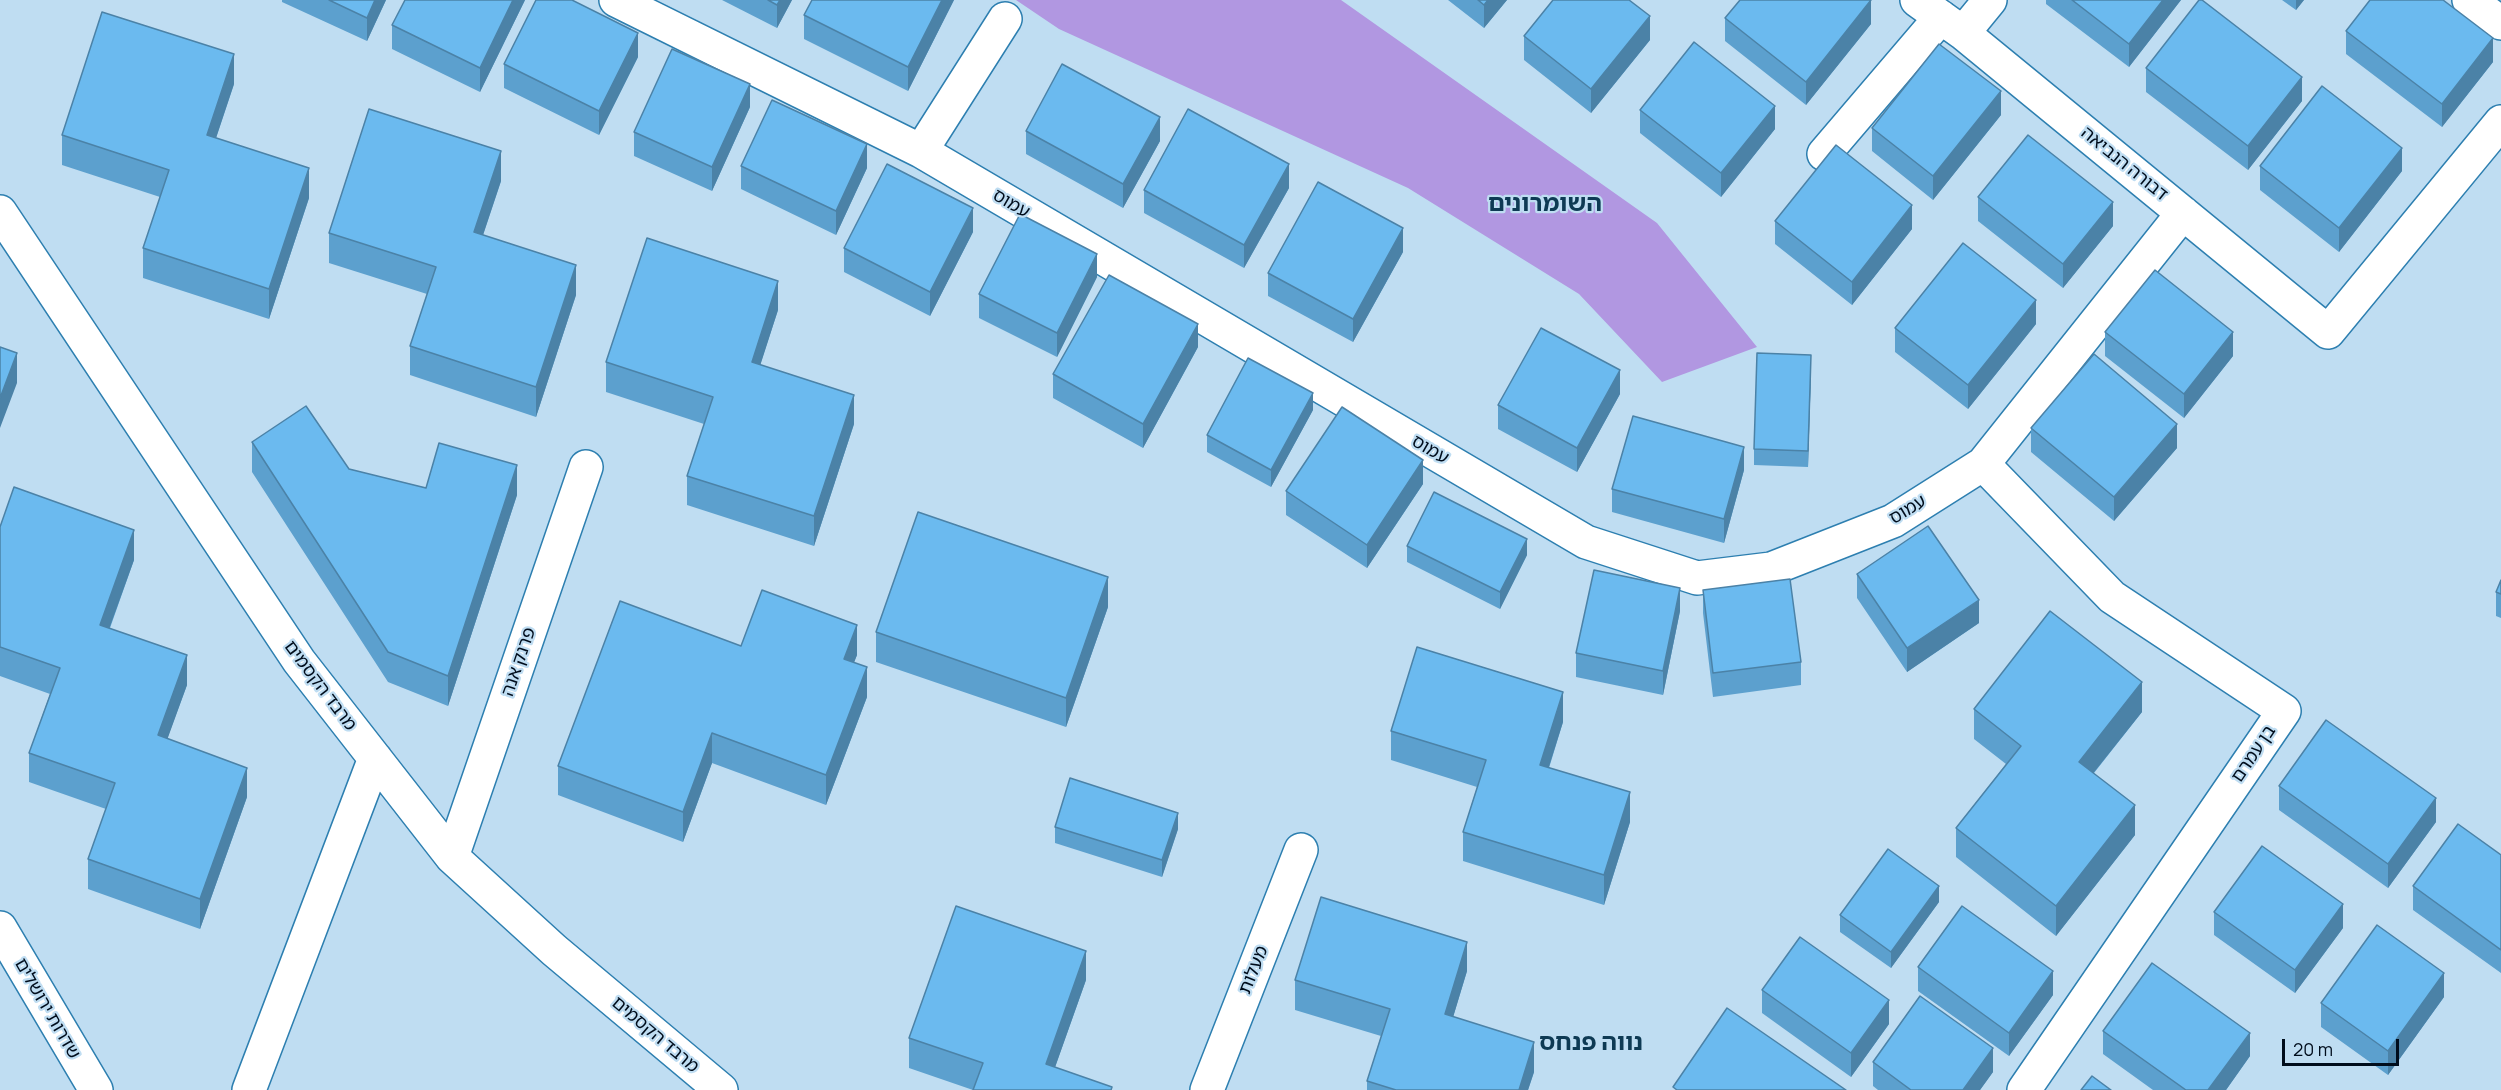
<!DOCTYPE html>
<html>
<head>
<meta charset="utf-8">
<style>
	body { margin:0 }
	#map { position:relative; width:2501px; height:1090px; overflow:hidden; background:#bfddf2; font-family:Manrope,sans-serif }
	canvas { display:block }
	.scale { position:absolute; left:2282px; top:1039px; width:117px; height:27px; box-sizing:border-box; border:3px solid #000d1c; border-top:0; padding-left:8px; font-size:18px; line-height:21px; white-space:nowrap; color:#000d1c; -webkit-text-stroke:4px #bfddf2; paint-order:stroke }
</style>
</head>
<body>
<div id="map">
<canvas width="2501" height="1090"></canvas>
<div class="scale">20 m</div>
</div>
<script>
const c = document.querySelector('canvas').getContext('2d');
c.lineJoin = 'round';
function paint(path, color) { c.fillStyle = color; c.fill(path, 'evenodd'); }
function stroke(path, color, width, dash) { c.strokeStyle = color; c.lineWidth = width; c.lineCap = dash ? 'butt' : 'round'; c.setLineDash(dash || []); c.stroke(path); }
function label(font, color, halo, rows, align = 'center') {
  c.font = font + ' Manrope,"Noto Sans Hebrew",sans-serif'; c.lineWidth = 4.5; c.setLineDash([]); c.textBaseline = 'middle'; c.strokeStyle = halo; c.fillStyle = color; for (const [text, x, y, turn = 0] of rows) {
    c.save(); c.translate(x, y); c.rotate((+turn || 0) * Math.PI / 180); c.textAlign = isNaN(turn) ? turn : align; if (halo) c.strokeText(text, 0, 0); c.fillText(text, 0, 0); c.restore();
  }
}
const green = new Path2D(`
	M 1016,0 L 1341,0 L 1657,223 L 1757,347 L 1662,382 L 1579,294 L 1408,188 L 1059,29 Z`);
const minor = new Path2D(`
	M 616,0 L 921,151 L 1586,542 L 1697,578 L 1771,569 L 1893,521 L 1983,464 L 2183,213
	M 1917,0 L 1963,33 L 2328,332 L 2501,122
	M 2469,0 L 2501,23
	M 1963,33 L 1990,0
	M 921,151 L 1005,19
	M 1824,154 L 1941,17
	M 0,212 L 299,661 L 452,857 L 554,950 L 721,1090
	M 1983,464 L 2112,597 L 2284,711 L 2024,1090
	M 452,857 L 586,467
	M 249,1090 L 375,758
	M 1207,1090 L 1301,850`);
const major = new Path2D(`
	M 0,928 L 96,1090`);
const wall = new Path2D(`
	M 282,0 L 386,0 L 367,41 L 282,2 Z
	M 525,0 L 480,92 L 392,49 L 392,25 Z
	M 722,0 L 792,0 L 777,28 Z
	M 812,0 L 954,0 L 908,91 L 804,39 L 804,15 Z
	M 1448,0 L 1507,0 L 1484,28 Z
	M 2046,0 L 2181,0 L 2129,67 L 2046,4 Z
	M 2282,0 L 2304,0 L 2296,10 Z
	M 1725,18 L 1871,24 L 1806,105 L 1725,41 Z
	M 2346,31 L 2493,62 L 2442,127 L 2346,54 Z
	M 1524,36 L 1650,40 L 1591,113 L 1524,60 Z
	M 638,57 L 599,135 L 504,88 L 504,64 Z
	M 2146,68 L 2302,101 L 2248,170 L 2146,92 Z
	M 234,84 L 216,138 L 309,198 L 269,319 L 143,278 L 143,248 L 160,197 L 62,165 L 62,135 Z
	M 750,107 L 712,191 L 634,156 L 634,132 Z
	M 1640,110 L 1775,129 L 1721,197 L 1640,133 Z
	M 2001,115 L 1933,200 L 1872,151 L 1872,128 Z
	M 1026,131 L 1160,141 L 1123,208 L 1026,154 Z
	M 741,166 L 867,168 L 836,235 L 741,189 Z
	M 2260,166 L 2402,171 L 2339,252 L 2260,190 Z
	M 501,181 L 483,235 L 576,295 L 536,417 L 410,375 L 410,346 L 427,294 L 329,263 L 329,233 Z
	M 1289,188 L 1244,268 L 1144,213 L 1144,190 Z
	M 1978,197 L 2113,226 L 2063,288 L 1978,221 Z
	M 1775,221 L 1912,229 L 1852,305 L 1775,244 Z
	M 973,232 L 930,316 L 844,272 L 844,248 Z
	M 1403,252 L 1353,342 L 1268,296 L 1268,273 Z
	M 1097,277 L 1057,357 L 979,318 L 979,294 Z
	M 778,310 L 760,365 L 854,424 L 814,546 L 687,505 L 687,476 L 704,424 L 606,392 L 606,362 Z
	M 2036,324 L 1968,409 L 1895,352 L 1895,328 Z
	M 2105,332 L 2233,356 L 2184,418 L 2105,356 Z
	M 1198,347 L 1143,448 L 1053,398 L 1053,374 Z
	M 1811,371 L 1808,467 L 1754,465 L 1754,449 Z
	M 1620,394 L 1577,472 L 1498,429 L 1498,405 Z
	M 1313,410 L 1271,487 L 1207,452 L 1207,435 Z
	M 2031,428 L 2177,448 L 2114,521 L 2031,452 Z
	M 252,442 L 349,469 L 426,488 L 517,495 L 448,706 L 388,682 L 252,472 Z
	M 1744,470 L 1724,543 L 1612,512 L 1612,489 Z
	M 1423,484 L 1367,568 L 1286,515 L 1286,491 Z
	M 0,527 L 134,560 L 110,628 L 187,685 L 167,739 L 247,797 L 200,929 L 88,889 L 88,859 L 106,809 L 29,782 L 29,753 L 50,694 L 0,676 Z
	M 1407,546 L 1527,555 L 1500,609 L 1407,562 Z
	M 1857,574 L 1979,623 L 1907,672 L 1857,598 Z
	M 2501,580 L 2501,618 L 2496,616 L 2496,592 Z
	M 1703,590 L 1801,662 L 1801,685 L 1713,697 L 1703,613 Z
	M 1108,607 L 1066,727 L 876,662 L 876,632 Z
	M 1680,611 L 1663,695 L 1576,677 L 1576,653 Z
	M 741,646 L 857,655 L 854,662 L 867,697 L 826,805 L 712,763 L 683,842 L 558,795 L 558,766 Z
	M 1974,709 L 2142,712 L 2094,773 L 2135,835 L 2056,936 L 1956,857 L 1956,828 L 2006,764 L 1974,739 Z
	M 1563,722 L 1549,768 L 1630,822 L 1604,905 L 1463,861 L 1463,832 L 1477,787 L 1391,760 L 1391,731 Z
	M 2279,786 L 2436,822 L 2388,888 L 2279,810 Z
	M 1055,827 L 1178,829 L 1162,877 L 1055,843 Z
	M 2501,855 L 2501,973 L 2413,910 L 2413,886 Z
	M 1939,902 L 1891,968 L 1840,932 L 1840,915 Z
	M 2214,912 L 2343,928 L 2295,993 L 2214,935 Z
	M 1918,967 L 2053,995 L 2009,1056 L 1918,991 Z
	M 1467,971 L 1453,1017 L 1534,1072 L 1528,1090 L 1367,1090 L 1367,1081 L 1381,1036 L 1295,1010 L 1295,980 Z
	M 1086,980 L 1055,1067 L 1112,1090 L 973,1090 L 909,1068 L 909,1038 Z
	M 1762,990 L 1889,1024 L 1851,1077 L 1762,1013 Z
	M 2444,997 L 2388,1075 L 2321,1027 L 2321,1003 Z
	M 2103,1031 L 2250,1056 L 2226,1090 L 2153,1090 L 2103,1054 Z
	M 1873,1062 L 1993,1072 L 1980,1090 L 1878,1090 L 1873,1086 Z`);
const shadedWall = new Path2D(`
	M 375,0 L 386,0 L 367,41 L 367,18 Z
	M 513,0 L 525,0 L 480,92 L 480,68 Z
	M 780,0 L 792,0 L 777,28 L 777,5 Z
	M 942,0 L 954,0 L 908,91 L 908,67 Z
	M 1488,0 L 1507,0 L 1484,28 L 1484,5 Z
	M 1871,0 L 1871,24 L 1806,105 L 1806,82 Z
	M 2163,0 L 2181,0 L 2129,67 L 2129,44 Z
	M 2296,0 L 2304,0 L 2296,10 Z
	M 1650,16 L 1650,40 L 1591,113 L 1591,89 Z
	M 638,33 L 638,57 L 599,135 L 599,111 Z
	M 2493,38 L 2493,62 L 2442,127 L 2442,104 Z
	M 234,54 L 234,84 L 207,165 L 207,135 Z
	M 2302,77 L 2302,101 L 2248,170 L 2248,146 Z
	M 750,84 L 750,107 L 712,191 L 712,167 Z
	M 2001,91 L 2001,115 L 1933,200 L 1933,176 Z
	M 1775,106 L 1775,129 L 1721,197 L 1721,173 Z
	M 1160,117 L 1160,141 L 1123,208 L 1123,184 Z
	M 867,144 L 867,168 L 836,235 L 836,211 Z
	M 2402,148 L 2402,171 L 2339,252 L 2339,228 Z
	M 501,151 L 501,181 L 474,262 L 474,232 Z
	M 1289,164 L 1289,188 L 1244,268 L 1244,245 Z
	M 309,168 L 309,198 L 269,319 L 269,289 Z
	M 2113,202 L 2113,226 L 2063,288 L 2063,264 Z
	M 1912,205 L 1912,229 L 1852,305 L 1852,282 Z
	M 973,208 L 973,232 L 930,316 L 930,292 Z
	M 1403,228 L 1403,252 L 1353,342 L 1353,319 Z
	M 1097,254 L 1097,277 L 1057,357 L 1057,333 Z
	M 576,265 L 576,295 L 536,417 L 536,387 Z
	M 778,281 L 778,310 L 752,391 L 752,362 Z
	M 2036,300 L 2036,324 L 1968,409 L 1968,385 Z
	M 1198,324 L 1198,347 L 1143,448 L 1143,424 Z
	M 2233,332 L 2233,356 L 2184,418 L 2184,394 Z
	M 17,353 L 17,383 L 0,428 L 0,398 Z
	M 1811,355 L 1811,371 L 1808,467 L 1808,451 Z
	M 1620,370 L 1620,394 L 1577,472 L 1577,448 Z
	M 1313,393 L 1313,410 L 1271,487 L 1271,470 Z
	M 854,395 L 854,424 L 814,546 L 814,516 Z
	M 2177,424 L 2177,448 L 2114,521 L 2114,497 Z
	M 1744,447 L 1744,470 L 1724,543 L 1724,519 Z
	M 1423,460 L 1423,484 L 1367,568 L 1367,545 Z
	M 517,465 L 517,495 L 448,706 L 448,676 Z
	M 134,530 L 134,560 L 100,654 L 100,625 Z
	M 1527,539 L 1527,555 L 1500,609 L 1500,592 Z
	M 1108,577 L 1108,607 L 1066,727 L 1066,698 Z
	M 1680,588 L 1680,611 L 1663,695 L 1663,671 Z
	M 1979,600 L 1979,623 L 1907,672 L 1907,648 Z
	M 857,625 L 857,655 L 844,688 L 844,659 Z
	M 187,655 L 187,685 L 158,765 L 158,735 Z
	M 867,667 L 867,697 L 826,805 L 826,775 Z
	M 2142,682 L 2142,712 L 2079,791 L 2079,762 Z
	M 1563,692 L 1563,722 L 1540,795 L 1540,765 Z
	M 712,733 L 712,763 L 683,842 L 683,812 Z
	M 247,768 L 247,797 L 200,929 L 200,899 Z
	M 1630,792 L 1630,822 L 1604,905 L 1604,875 Z
	M 2436,798 L 2436,822 L 2388,888 L 2388,864 Z
	M 2135,805 L 2135,835 L 2056,936 L 2056,906 Z
	M 1178,813 L 1178,829 L 1162,877 L 1162,860 Z
	M 1939,886 L 1939,902 L 1891,968 L 1891,952 Z
	M 2343,904 L 2343,928 L 2295,993 L 2295,970 Z
	M 1467,942 L 1467,971 L 1445,1044 L 1445,1014 Z
	M 1086,951 L 1086,980 L 1047,1090 L 1046,1064 Z
	M 2053,971 L 2053,995 L 2009,1056 L 2009,1033 Z
	M 2444,973 L 2444,997 L 2388,1075 L 2388,1051 Z
	M 1889,1000 L 1889,1024 L 1851,1077 L 1851,1053 Z
	M 2250,1033 L 2250,1056 L 2226,1090 L 2208,1090 Z
	M 1534,1042 L 1534,1072 L 1528,1090 L 1519,1090 Z
	M 1993,1048 L 1993,1072 L 1980,1090 L 1963,1090 Z`);
const building = new Path2D(`
	M 329,0 L 375,0 L 367,18 Z
	M 405,0 L 513,0 L 480,68 L 392,25 Z
	M 536,0 L 572,0 L 638,33 L 599,111 L 504,64 Z
	M 768,0 L 780,0 L 777,5 Z
	M 812,0 L 942,0 L 908,67 L 804,15 Z
	M 1478,0 L 1488,0 L 1484,5 Z
	M 1553,0 L 1629,0 L 1650,16 L 1591,89 L 1524,36 Z
	M 1740,0 L 1871,0 L 1806,82 L 1725,18 Z
	M 2072,0 L 2163,0 L 2129,44 Z
	M 2199,0 L 2202,0 L 2302,77 L 2248,146 L 2146,68 Z
	M 2370,0 L 2443,0 L 2493,38 L 2442,104 L 2346,31 Z
	M 102,12 L 234,54 L 207,135 L 309,168 L 269,289 L 143,248 L 169,170 L 62,135 Z
	M 1694,42 L 1775,106 L 1721,173 L 1640,110 Z
	M 1939,44 L 2001,91 L 1933,176 L 1872,128 Z
	M 672,49 L 750,84 L 712,167 L 634,132 Z
	M 1062,64 L 1160,117 L 1123,184 L 1026,131 Z
	M 2322,86 L 2402,148 L 2339,228 L 2260,166 Z
	M 772,100 L 867,144 L 836,211 L 741,166 Z
	M 369,109 L 501,151 L 474,232 L 576,265 L 536,387 L 410,346 L 436,267 L 329,233 Z
	M 1188,109 L 1289,164 L 1244,245 L 1144,190 Z
	M 2028,135 L 2113,202 L 2063,264 L 1978,197 Z
	M 1836,145 L 1912,205 L 1852,282 L 1775,221 Z
	M 887,164 L 973,208 L 930,292 L 844,248 Z
	M 1318,182 L 1403,228 L 1353,319 L 1268,273 Z
	M 1020,214 L 1097,254 L 1057,333 L 979,294 Z
	M 647,238 L 778,281 L 752,362 L 854,395 L 814,516 L 687,476 L 713,397 L 606,362 Z
	M 1963,243 L 2036,300 L 1968,385 L 1895,328 Z
	M 2155,270 L 2233,332 L 2184,394 L 2105,332 Z
	M 1109,275 L 1198,324 L 1143,424 L 1053,374 Z
	M 1541,328 L 1620,370 L 1577,448 L 1498,405 Z
	M 0,347 L 17,353 L 0,398 Z
	M 1757,353 L 1811,355 L 1808,451 L 1754,449 Z
	M 2094,354 L 2177,424 L 2114,497 L 2031,428 Z
	M 1248,358 L 1313,393 L 1271,470 L 1207,435 Z
	M 306,406 L 349,469 L 426,488 L 439,443 L 517,465 L 448,676 L 388,652 L 252,442 Z
	M 1342,407 L 1423,460 L 1367,545 L 1286,491 Z
	M 1633,416 L 1744,447 L 1724,519 L 1612,489 Z
	M 14,487 L 134,530 L 100,625 L 187,655 L 158,735 L 247,768 L 200,899 L 88,859 L 115,783 L 29,753 L 60,668 L 0,647 L 0,527 Z
	M 1434,492 L 1527,539 L 1500,592 L 1407,546 Z
	M 918,512 L 1108,577 L 1066,698 L 876,632 Z
	M 1928,526 L 1979,600 L 1907,648 L 1857,574 Z
	M 1594,570 L 1680,588 L 1663,671 L 1576,653 Z
	M 1790,579 L 1801,662 L 1713,673 L 1703,590 Z
	M 2501,580 L 2501,594 L 2496,592 Z
	M 762,590 L 857,625 L 844,659 L 867,667 L 826,775 L 712,733 L 683,812 L 558,766 L 620,601 L 741,646 Z
	M 2050,611 L 2142,682 L 2079,762 L 2135,805 L 2056,906 L 1956,828 L 2021,746 L 1974,709 Z
	M 1417,647 L 1563,692 L 1540,765 L 1630,792 L 1604,875 L 1463,832 L 1486,760 L 1391,731 Z
	M 2326,720 L 2436,798 L 2388,864 L 2279,786 Z
	M 1070,778 L 1178,813 L 1162,860 L 1055,827 Z
	M 2458,824 L 2501,855 L 2501,950 L 2413,886 Z
	M 2262,846 L 2343,904 L 2295,970 L 2214,912 Z
	M 1888,849 L 1939,886 L 1891,952 L 1840,915 Z
	M 1321,897 L 1467,942 L 1445,1014 L 1534,1042 L 1519,1090 L 1396,1090 L 1367,1081 L 1390,1009 L 1295,980 Z
	M 956,906 L 1086,951 L 1046,1064 L 1112,1087 L 1111,1090 L 973,1090 L 983,1063 L 909,1038 Z
	M 1962,906 L 2053,971 L 2009,1033 L 1918,967 Z
	M 2377,925 L 2444,973 L 2388,1051 L 2321,1003 Z
	M 1800,937 L 1889,1000 L 1851,1053 L 1762,990 Z
	M 2152,963 L 2250,1033 L 2208,1090 L 2186,1090 L 2103,1031 Z
	M 1920,996 L 1993,1048 L 1963,1090 L 1911,1090 L 1873,1062 Z
	M 1727,1008 L 1846,1090 L 1677,1090 L 1673,1087 Z
	M 2092,1076 L 2111,1090 L 2081,1090 Z`);
const streetNames = [
	["דבורה הנביאה",2124,164,39],
	["עמוס",1011,204,30],
	["עמוס",1430,450,30],
	["עמוס",1908,510,-31],
	["פרנק אנה",519,662,-71],
	["מרבד הקסמים",320,686,53],
	["בן עמרם",2254,754,-56],
	["מעלות",1254,970,-68],
	["שדרות ירושלים",47,1009,60],
	["מרבד הקסמים",655,1035,40]
];
const districtNames = [
	["השומרונים",1545,204],
	["נווה פנחס",1591,1043]
];
paint(green, '#b197e1');
stroke(minor, '#2d7fb0', 36);
stroke(major, '#2d7fb0', 36);
stroke(minor, '#fff', 33);
stroke(major, '#fff', 33);
paint(wall, '#5ca0ce');
paint(shadedWall, '#4b82a7');
paint(building, '#6bbaef');
stroke(building, '#4b82a7', 1.5);
label('18px', '#000d1c', '#bfddf2', streetNames);
label('bold 24px', '#0e3a54', '#bfddf2', districtNames);
</script>
</body>
</html>
